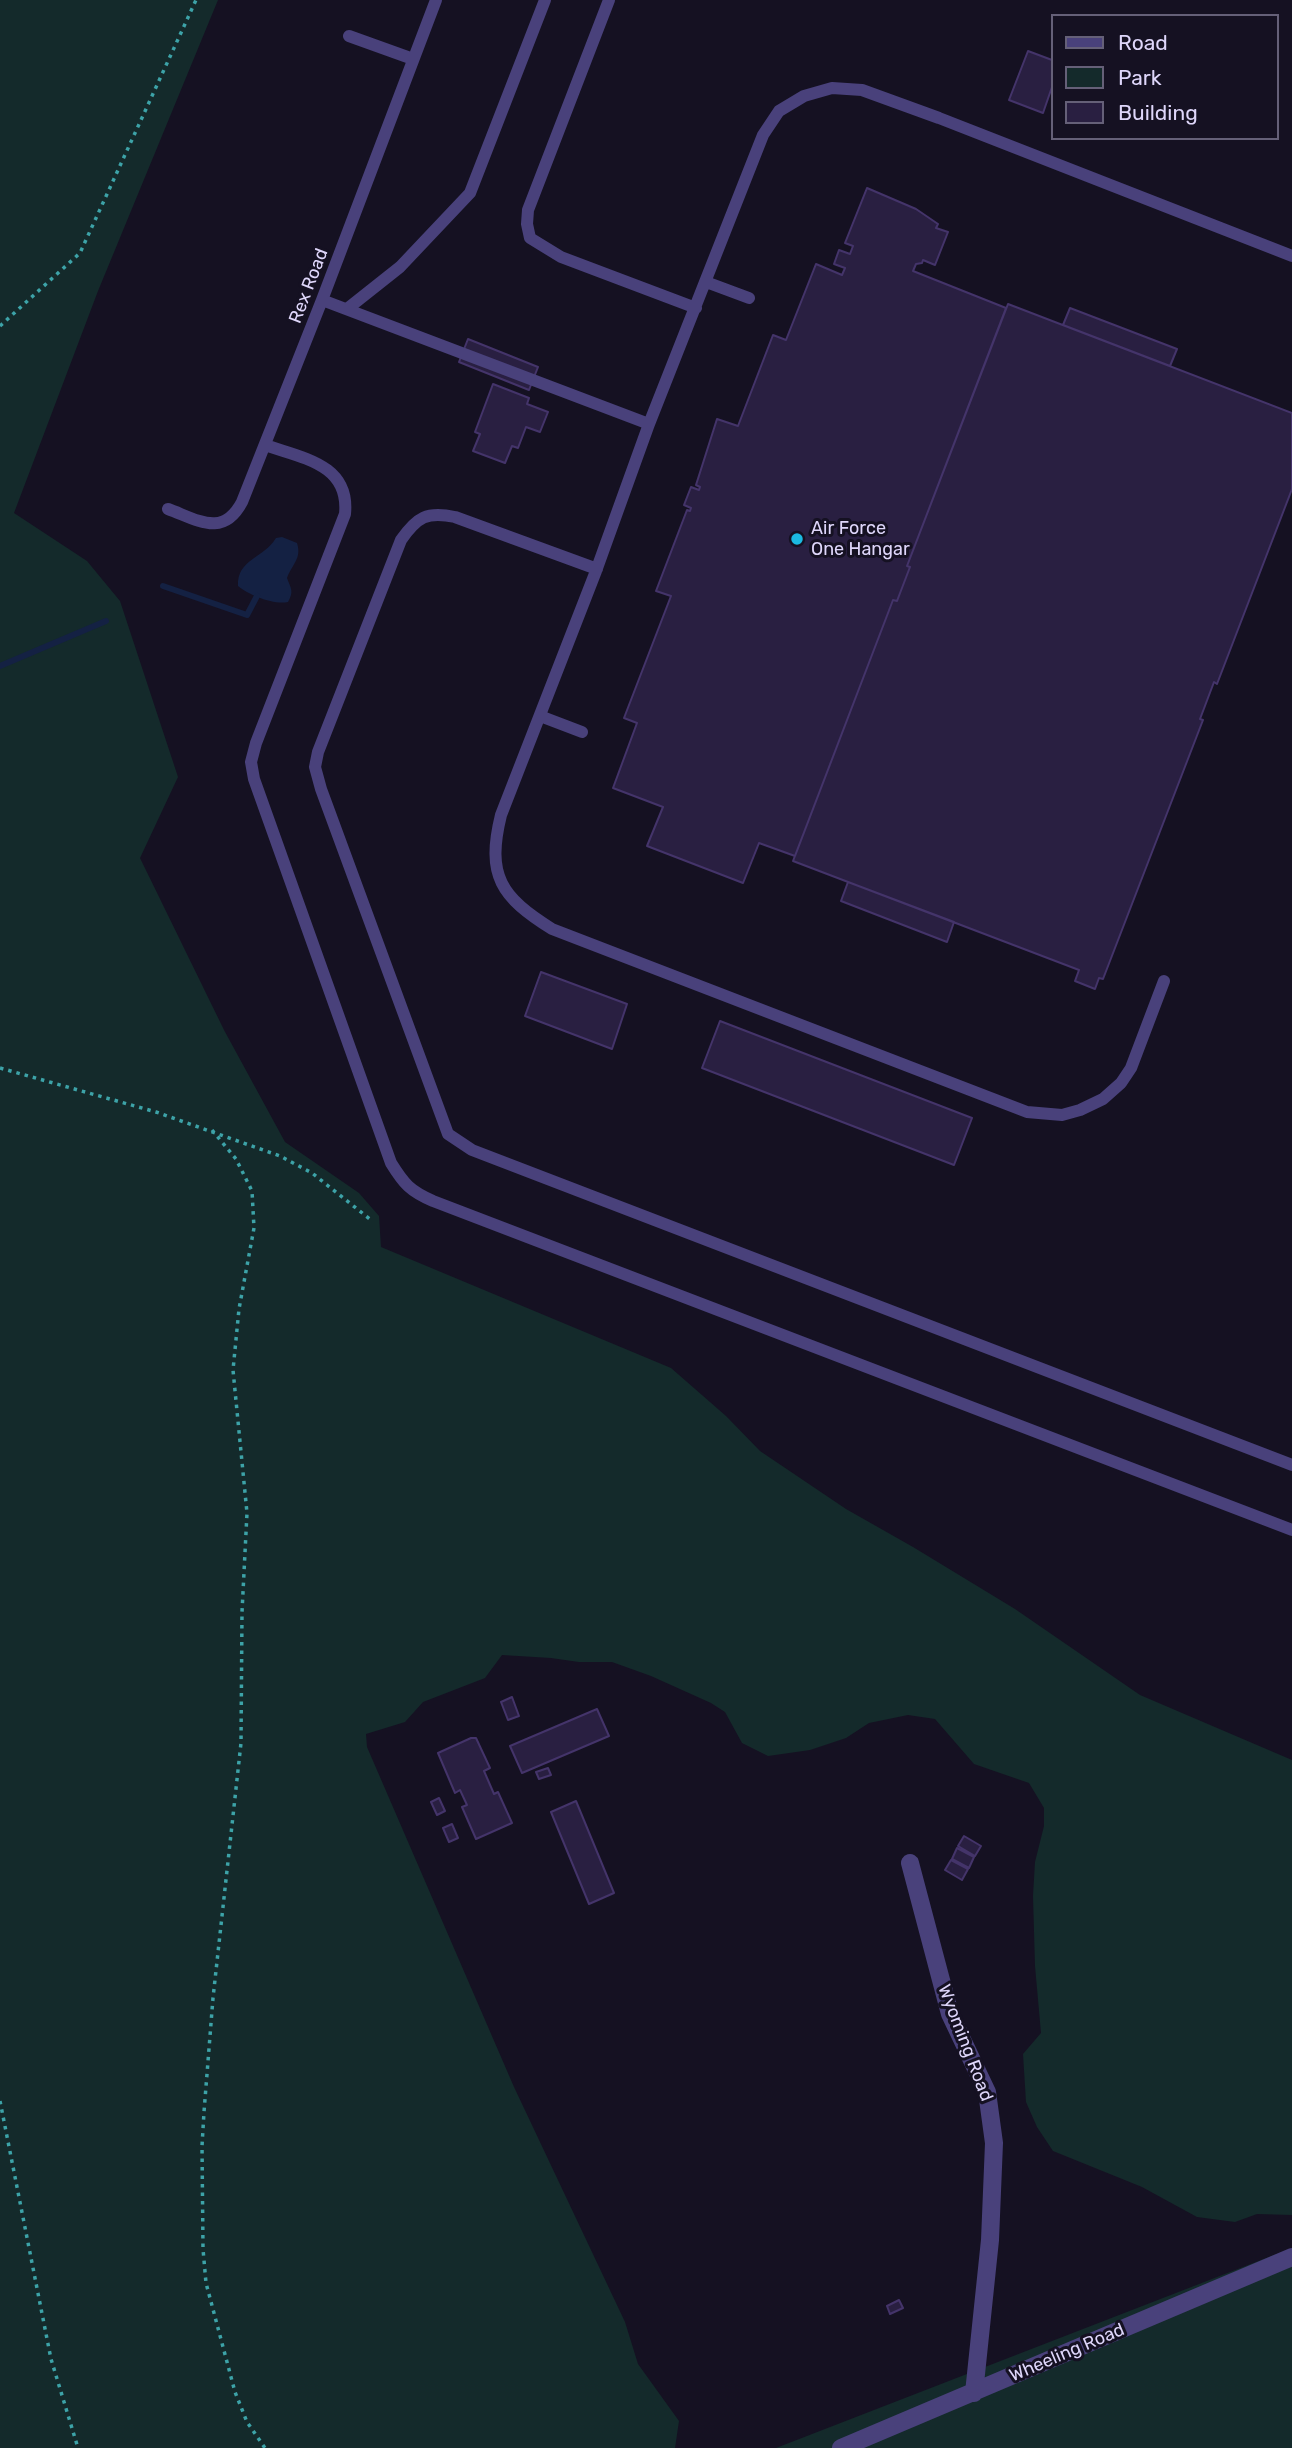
<!DOCTYPE html>
<html>
<head>
<meta charset="utf-8">
<style>
	body { margin:0 }
	#map { position:relative; width:1292px; height:2448px; overflow:hidden; background:#151122; font-family:Rubik,sans-serif }
	canvas { display:block }
	.legend { position:absolute; left:1051px; top:14px; width:228px; height:126px; box-sizing:border-box; background:#151122; border:2px solid #656078; margin:0; padding:9px 12px; list-style:none; font-size:21px; color:#ded6fa }
	.legend li { display:flex; align-items:center; gap:14px; height:35px }
	.legend b { width:35px; border:2px solid #656078 }
</style>
</head>
<body>
<div id="map">
<canvas width="1292" height="2448"></canvas>
<ul class="legend">
<li><b style="height:9px;background:#49417b"></b>Road</li>
<li><b style="height:19px;background:#142a2b"></b>Park</li>
<li><b style="height:19px;background:#291f41"></b>Building</li>
</ul>
</div>
<script>
const c = document.querySelector('canvas').getContext('2d');
c.lineJoin = 'round';
function paint(path, color) { c.fillStyle = color; c.fill(path, 'evenodd'); }
function stroke(path, color, width, dash) { c.strokeStyle = color; c.lineWidth = width; c.lineCap = dash ? 'butt' : 'round'; c.setLineDash(dash || []); c.stroke(path); }
function label(font, color, halo, rows, align = 'center') {
  c.font = font + ' Rubik,sans-serif'; c.lineWidth = 6; c.setLineDash([]); c.textBaseline = 'middle'; c.strokeStyle = halo; c.fillStyle = color; for (const [text, x, y, turn = 0] of rows) {
    c.save(); c.translate(x, y); c.rotate((+turn || 0) * Math.PI / 180); c.textAlign = isNaN(turn) ? turn : align; if (halo) c.strokeText(text, 0, 0); c.fillText(text, 0, 0); c.restore();
  }
}
const green = new Path2D(`
	M 0,0 L 218,0 L 98,291 L 14,513 L 87,561 L 120,601 L 178,777 L 140,858 L 224,1030 L 285,1142 L 359,1193 L 379,1216 L 381,1247 L 671,1368 L 726,1416 L 760,1451 L 846,1509 L 913,1547 L 1015,1609 L 1140,1695 L 1292,1760 L 1292,2215 L 1257,2214 L 1235,2222 L 1197,2217 L 1142,2187 L 1053,2151 L 1037,2127 L 1026,2102 L 1023,2054 L 1041,2033 L 1035,1966 L 1033,1896 L 1035,1862 L 1044,1826 L 1044,1808 L 1029,1783 L 974,1764 L 935,1719 L 908,1715 L 869,1723 L 846,1738 L 810,1750 L 768,1756 L 742,1743 L 725,1712 L 711,1703 L 651,1676 L 612,1662 L 579,1662 L 551,1658 L 502,1655 L 485,1678 L 423,1702 L 405,1722 L 366,1734 L 367,1747 L 514,2087 L 625,2322 L 638,2364 L 679,2421 L 675,2448 L 0,2448 Z
	M 1292,2248 L 1292,2448 L 776,2448 Z`);
const water = new Path2D(`
	M 282,537 L 297,543 C 302,559 292,564 287,578 C 291,589 294,591 288,602 C 273,605 249,595 238,586 C 237,559 263,559 276,538 Z`);
const stream = new Path2D(`
	M 163,586 L 247,615 L 257,596
	M 0,666 L 106,621`);
const building = new Path2D(`
	M 1028,51 L 1052,60 L 1052,87 L 1043,113 L 1009,100 Z
	M 867,188 L 916,209 L 938,224 L 936,228 L 948,232 L 935,265 L 923,260 L 922,263 L 916,264 L 913,271 L 1006,308 L 907,566 L 910,567 L 897,601 L 893,600 L 795,856 L 759,843 L 743,883 L 647,846 L 663,807 L 613,788 L 637,723 L 624,718 L 671,596 L 656,591 L 687,510 L 690,511 L 691,508 L 684,505 L 691,487 L 699,490 L 700,487 L 696,485 L 717,419 L 738,426 L 773,335 L 786,340 L 816,264 L 842,275 L 845,268 L 834,264 L 839,250 L 850,254 L 853,246 L 845,243 Z
	M 1008,304 L 1292,413 L 1292,489 L 1217,684 L 1214,682 L 1200,719 L 1203,720 L 1103,979 L 1099,978 L 1095,989 L 1075,981 L 1079,970 L 793,861 L 893,600 L 897,601 L 910,567 L 907,566 Z
	M 1070,308 L 1177,349 L 1170,366 L 1063,325 Z
	M 468,339 L 538,367 L 529,390 L 459,362 Z
	M 493,384 L 529,398 L 527,404 L 548,412 L 540,432 L 526,427 L 518,448 L 512,446 L 505,463 L 473,451 L 480,434 L 475,432 Z
	M 848,882 L 954,922 L 947,942 L 841,901 Z
	M 541,972 L 627,1004 L 612,1049 L 525,1016 Z
	M 720,1021 L 972,1118 L 954,1165 L 702,1068 Z
	M 512,1697 L 519,1716 L 508,1720 L 501,1702 Z
	M 597,1709 L 609,1736 L 522,1773 L 510,1746 Z
	M 471,1738 L 476,1738 L 490,1768 L 484,1771 L 494,1794 L 498,1792 L 512,1823 L 476,1839 L 462,1807 L 467,1805 L 460,1790 L 455,1793 L 438,1753 Z
	M 548,1768 L 551,1775 L 539,1779 L 536,1772 Z
	M 439,1798 L 445,1811 L 437,1815 L 431,1802 Z
	M 576,1801 L 614,1893 L 589,1904 L 551,1812 Z
	M 452,1824 L 458,1838 L 449,1842 L 443,1828 Z
	M 964,1836 L 981,1846 L 975,1856 L 958,1846 Z
	M 957,1848 L 974,1857 L 969,1868 L 952,1859 Z
	M 951,1860 L 968,1869 L 962,1880 L 945,1870 Z
	M 899,2300 L 903,2308 L 890,2314 L 887,2306 Z`);
const path = new Path2D(`
	M 0,326 L 80,253 L 196,0
	M 0,1068 L 156,1112 L 280,1156 L 312,1173 L 371,1220
	M 212,1130 L 236,1159 L 252,1191 L 254,1228 L 239,1309 L 233,1370 L 247,1513 L 242,1612 L 241,1743 L 213,1998 L 204,2112 L 202,2146 L 203,2249 L 206,2283 L 235,2392 L 247,2422 L 265,2448
	M 0,2101 L 51,2359 L 78,2448`);
const service = new Path2D(`
	M 609,0 L 528,210 L 527,224 L 530,238 L 561,257 L 696,308
	M 349,36 L 413,59
	M 706,282 L 749,298
	M 322,300 L 649,424
	M 347,309 L 400,267 L 470,193 L 545,0
	M 265,445 C 302,458 350,464 345,514 L 256,743 L 251,762 L 254,779 L 391,1163 C 404,1184 410,1191 433,1201 L 1292,1530
	M 168,509 C 198,520 223,538 242,502 L 322,300 L 436,0
	M 597,569 L 455,517 C 427,511 417,517 401,540 L 318,752 L 315,767 L 321,789 L 448,1134 L 472,1150 L 1292,1465
	M 540,716 L 582,732
	M 1164,981 L 1131,1068 L 1121,1083 L 1103,1099 L 1080,1110 L 1062,1115 L 1027,1112 L 552,929 C 501,897 486,876 501,815 L 596,571 L 649,424 L 763,135 L 779,111 L 804,96 L 832,88 L 862,90 L 939,118 L 1292,256`);
const minor = new Path2D(`
	M 910,1863 L 950,2014 L 987,2092 L 994,2143 L 990,2240 L 974,2393
	M 841,2448 L 1292,2257`);
const markers = [
	[797,539,7,"#1bb9e1"]
];
const streetNames = [
	["Rex Road",309,286,-69],
	["Wyoming Road",965,2043,69],
	["Wheeling Road",1067,2353,-23]
];
const poiNames = [
	["Air Force",811,529],
	["One Hangar",811,550]
];
paint(green, '#142a2b');
paint(water, '#142143');
stroke(stream, '#142143', 6);
paint(building, '#291f41');
stroke(building, '#44346a', 2);
stroke(path, '#3da3a8', 3.5, [3.5, 5]);
stroke(service, '#49417b', 12);
stroke(minor, '#49417b', 18);
for (const [x, y, r, color] of markers) { const dot = new Path2D(); dot.arc(x, y, r, 0, 2 * Math.PI); c.fillStyle = color; c.fill(dot); stroke(dot, '#151122', 2.5); }
label('18px', '#ded6fa', '#151122', streetNames);
label('18px', '#ded6fa', '#151122', poiNames, 'left');
</script>
</body>
</html>
